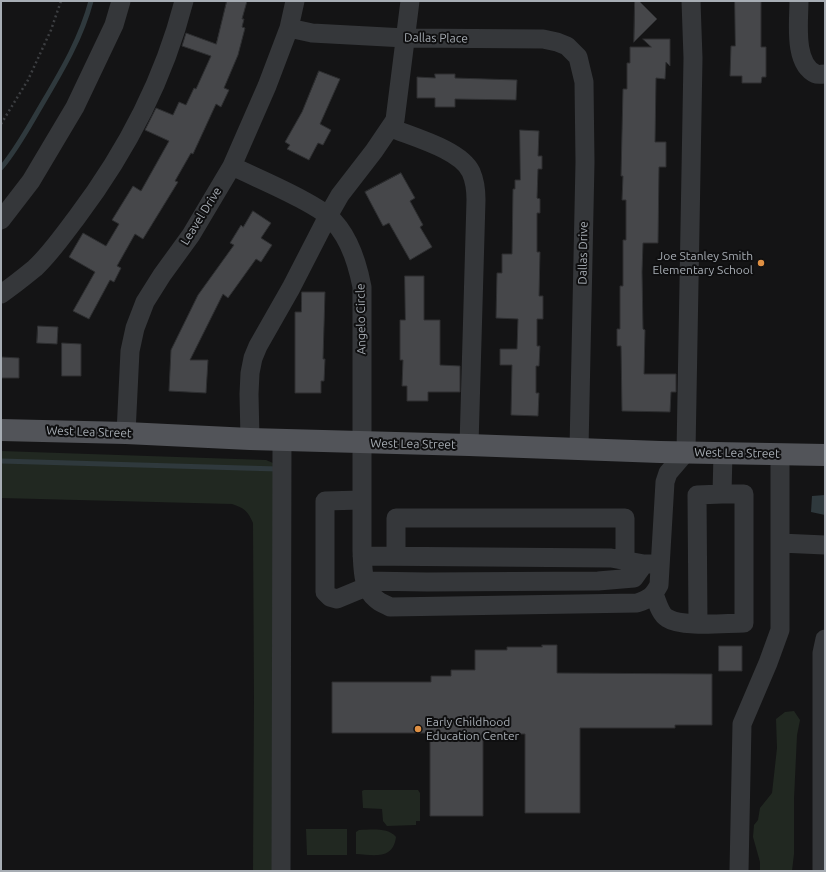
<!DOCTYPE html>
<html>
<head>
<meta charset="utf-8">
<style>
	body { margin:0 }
	#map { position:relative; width:826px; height:872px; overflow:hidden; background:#141415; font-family:Ubuntu,sans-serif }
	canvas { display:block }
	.frame { position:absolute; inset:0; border:2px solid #a7adb4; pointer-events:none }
</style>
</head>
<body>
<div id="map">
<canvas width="826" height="872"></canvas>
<div class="frame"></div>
</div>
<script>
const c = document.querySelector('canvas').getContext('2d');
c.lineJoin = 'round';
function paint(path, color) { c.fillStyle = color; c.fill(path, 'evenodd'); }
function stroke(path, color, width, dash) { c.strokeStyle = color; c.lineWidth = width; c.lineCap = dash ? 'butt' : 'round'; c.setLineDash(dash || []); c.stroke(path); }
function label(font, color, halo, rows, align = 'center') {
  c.font = font + ' Ubuntu,sans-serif'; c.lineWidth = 4; c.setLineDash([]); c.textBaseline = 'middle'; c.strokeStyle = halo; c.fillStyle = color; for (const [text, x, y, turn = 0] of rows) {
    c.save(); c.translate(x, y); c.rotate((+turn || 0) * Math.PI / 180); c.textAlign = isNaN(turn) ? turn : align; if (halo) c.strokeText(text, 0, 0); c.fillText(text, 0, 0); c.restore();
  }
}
const green = new Path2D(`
	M 1,451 L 266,460 L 273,463 L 274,871 L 253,871 L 254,700 L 253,523 C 248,511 244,508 232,504 L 1,498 Z
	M 794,711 L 800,720 L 797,735 L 794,799 L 794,854 L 792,871 L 760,871 L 760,862 L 753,837 L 754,825 L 758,820 L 760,808 L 772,793 L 777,748 L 776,719 L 785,712 Z
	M 364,790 L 418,790 L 420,793 L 420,821 L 416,821 L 416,825 L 387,826 L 383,821 L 382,809 L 363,808 L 362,791 Z
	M 306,829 L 347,829 L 347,855 L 307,855 Z
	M 359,830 C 370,830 388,827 396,837 C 393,860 374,855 356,854 L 356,832 Z`);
const water = new Path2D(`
	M 825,495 L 825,515 L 811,512 L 812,496 Z`);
const stream = new Path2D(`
	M 1,168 C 17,149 28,128 41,106 C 61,72 81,39 91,1
	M 1,461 L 278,469`);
const building = new Path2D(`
	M 227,1 L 247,1 L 242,19 L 244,19 L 242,27 L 245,28 L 238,55 L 224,88 L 229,90 L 221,107 L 216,104 L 193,154 L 191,153 L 175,181 L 178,182 L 143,239 L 135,234 L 117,266 L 121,268 L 114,282 L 110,280 L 89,319 L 73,311 L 95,272 L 69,257 L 83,233 L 106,246 L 119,224 L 112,220 L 133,186 L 141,191 L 169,141 L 145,130 L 156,108 L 173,115 L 179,102 L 186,105 L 194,88 L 196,89 L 211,56 L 182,46 L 186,33 L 216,44 Z
	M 635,1 L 639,1 L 657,19 L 634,42 Z
	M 735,1 L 761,1 L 761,47 L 766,47 L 766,77 L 762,77 L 761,83 L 742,83 L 742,76 L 730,76 L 731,46 L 735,46 Z
	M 643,39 L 670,39 L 670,66 L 666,62 L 665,79 L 656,78 L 655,142 L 666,142 L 666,167 L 659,167 L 658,243 L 643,243 L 642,272 L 643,329 L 645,330 L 644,374 L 676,374 L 676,392 L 671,392 L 670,412 L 622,411 L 621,346 L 617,346 L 617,329 L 620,329 L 620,286 L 623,286 L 623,240 L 626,240 L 626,200 L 622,200 L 623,176 L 621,176 L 623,89 L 627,89 L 627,63 L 630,63 L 630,47 L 651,47 Z
	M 319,71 L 340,79 L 320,124 L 331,130 L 323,145 L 318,143 L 309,160 L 287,149 L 290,145 L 285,142 L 302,112 Z
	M 435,74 L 455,74 L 455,78 L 517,80 L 516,100 L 455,99 L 455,107 L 435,107 L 435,98 L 417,98 L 417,77 L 435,78 Z
	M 520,130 L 539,131 L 538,156 L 542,156 L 542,169 L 538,169 L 537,198 L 540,199 L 540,213 L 537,213 L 537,252 L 540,252 L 539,296 L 543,296 L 543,319 L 537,319 L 537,346 L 540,346 L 539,366 L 536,366 L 536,393 L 539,393 L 538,416 L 511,415 L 512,365 L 500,365 L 500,349 L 517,349 L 518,319 L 496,318 L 497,273 L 502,273 L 502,254 L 512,254 L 513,189 L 515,189 L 515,180 L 520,180 Z
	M 401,173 L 415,198 L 410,201 L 423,225 L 420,227 L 432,247 L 410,260 L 389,223 L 383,226 L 365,192 Z
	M 253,211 L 271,223 L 261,238 L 272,245 L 261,262 L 256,259 L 228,298 L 223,294 L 190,360 L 208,360 L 206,393 L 169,391 L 171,350 L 198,295 L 234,245 L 230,243 L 241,225 L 243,227 Z
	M 405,276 L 424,276 L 424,320 L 440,320 L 440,365 L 460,366 L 460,392 L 428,392 L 428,401 L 407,401 L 407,386 L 402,386 L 403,360 L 400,360 L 400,320 L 405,320 Z
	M 302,292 L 325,292 L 323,359 L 325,359 L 324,381 L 321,381 L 321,393 L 295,393 L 295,312 L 301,312 Z
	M 38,326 L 58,327 L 57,344 L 37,343 Z
	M 62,343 L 81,344 L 81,376 L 62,376 Z
	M 1,357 L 19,358 L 19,378 L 1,378 Z
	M 542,645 L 557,645 L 557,673 L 712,674 L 712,725 L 675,725 L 675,728 L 580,728 L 580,813 L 525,813 L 525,734 L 483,734 L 483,816 L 430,816 L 430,733 L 332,733 L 332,682 L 431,682 L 431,676 L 451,676 L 451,670 L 475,670 L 475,650 L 507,650 L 507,647 L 542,647 Z
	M 719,646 L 742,646 L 742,671 L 719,671 Z`);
const path = new Path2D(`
	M 1,124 L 28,80 L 51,30 L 61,1`);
const minor = new Path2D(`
	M 799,1 C 799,21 793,64 816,74 C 818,75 822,74 825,74
	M 289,28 L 312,33 L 405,38 L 543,39 L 557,42 L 567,46 L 578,57 L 584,82 L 585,162 L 579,449
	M 391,128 C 413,137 461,150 471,172 C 475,181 476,190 476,200 L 469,445
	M 232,166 C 255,177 279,187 301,199 C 310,204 320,209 328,216 C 348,233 357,261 362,287 L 362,551 C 363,568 362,588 376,599 C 380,603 385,604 390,607 L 637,603 C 650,599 653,596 659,585 L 665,482 L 668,473 L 686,452 L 693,58 L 691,1
	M 1,220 L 31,181 L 75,107 L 114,25 L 121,1
	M 1,294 C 13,286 24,277 35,268 C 51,253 64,234 77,217 C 126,152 164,79 184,1
	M 126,433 L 130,351 L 135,328 L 145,302 L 162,275 L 191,235 L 232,166 L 267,86 L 289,28 L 295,1
	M 250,439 L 249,394 L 250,373 L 253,358 L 258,346 L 291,288 L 328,216 L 340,195 L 374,151 L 395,120 L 410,1
	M 361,500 L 325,501 L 325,592 L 330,597 L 337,599 L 366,587
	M 780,543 L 825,545
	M 362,556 L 611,558 L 644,564 L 660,564
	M 396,556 L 396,518 L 625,518 L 625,560
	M 365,581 L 427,582 L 598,581 L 634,578 L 644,564
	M 654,594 C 657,601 660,614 667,618 C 682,628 725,623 744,623 L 744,494 L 722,494
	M 698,623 L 697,495 L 722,494 L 723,453
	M 281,871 L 282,440
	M 739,871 L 742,724 L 768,663 L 780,630 L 780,454
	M 822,871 L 822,653 L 825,639`);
const major = new Path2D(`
	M 1,430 L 126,433 L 250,439 L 469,445 L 660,452 L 825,455`);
const markers = [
	[761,263,4,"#df9043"],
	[418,729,4,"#df9043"]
];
const streetNames = [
	["Dallas Place",436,38,1],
	["Leavel Drive",201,216,-58],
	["Dallas Drive",583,253,-89],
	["Angelo Circle",361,319,-91],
	["West Lea Street",89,432,2],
	["West Lea Street",413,444,1],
	["West Lea Street",737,453,1]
];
const poiNames = [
	["Joe Stanley Smith",753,256],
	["Elementary School",753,270],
	["Early Childhood",426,722,"left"],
	["Education Center",426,736,"left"]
];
paint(green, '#212821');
paint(water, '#2f393d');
stroke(stream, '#2f393d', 5);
paint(building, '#46474a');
stroke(building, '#2e2f31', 1);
stroke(path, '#3c3e41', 2.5, [2, 3]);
stroke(minor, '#35373a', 19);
stroke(major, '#525459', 22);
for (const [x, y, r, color] of markers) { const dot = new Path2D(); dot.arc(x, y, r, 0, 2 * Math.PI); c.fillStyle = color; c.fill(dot); stroke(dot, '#0f0f10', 1.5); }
label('12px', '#a7adb4', '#0f0f10', streetNames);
label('12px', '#a7adb4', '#0f0f10', poiNames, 'right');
</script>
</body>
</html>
